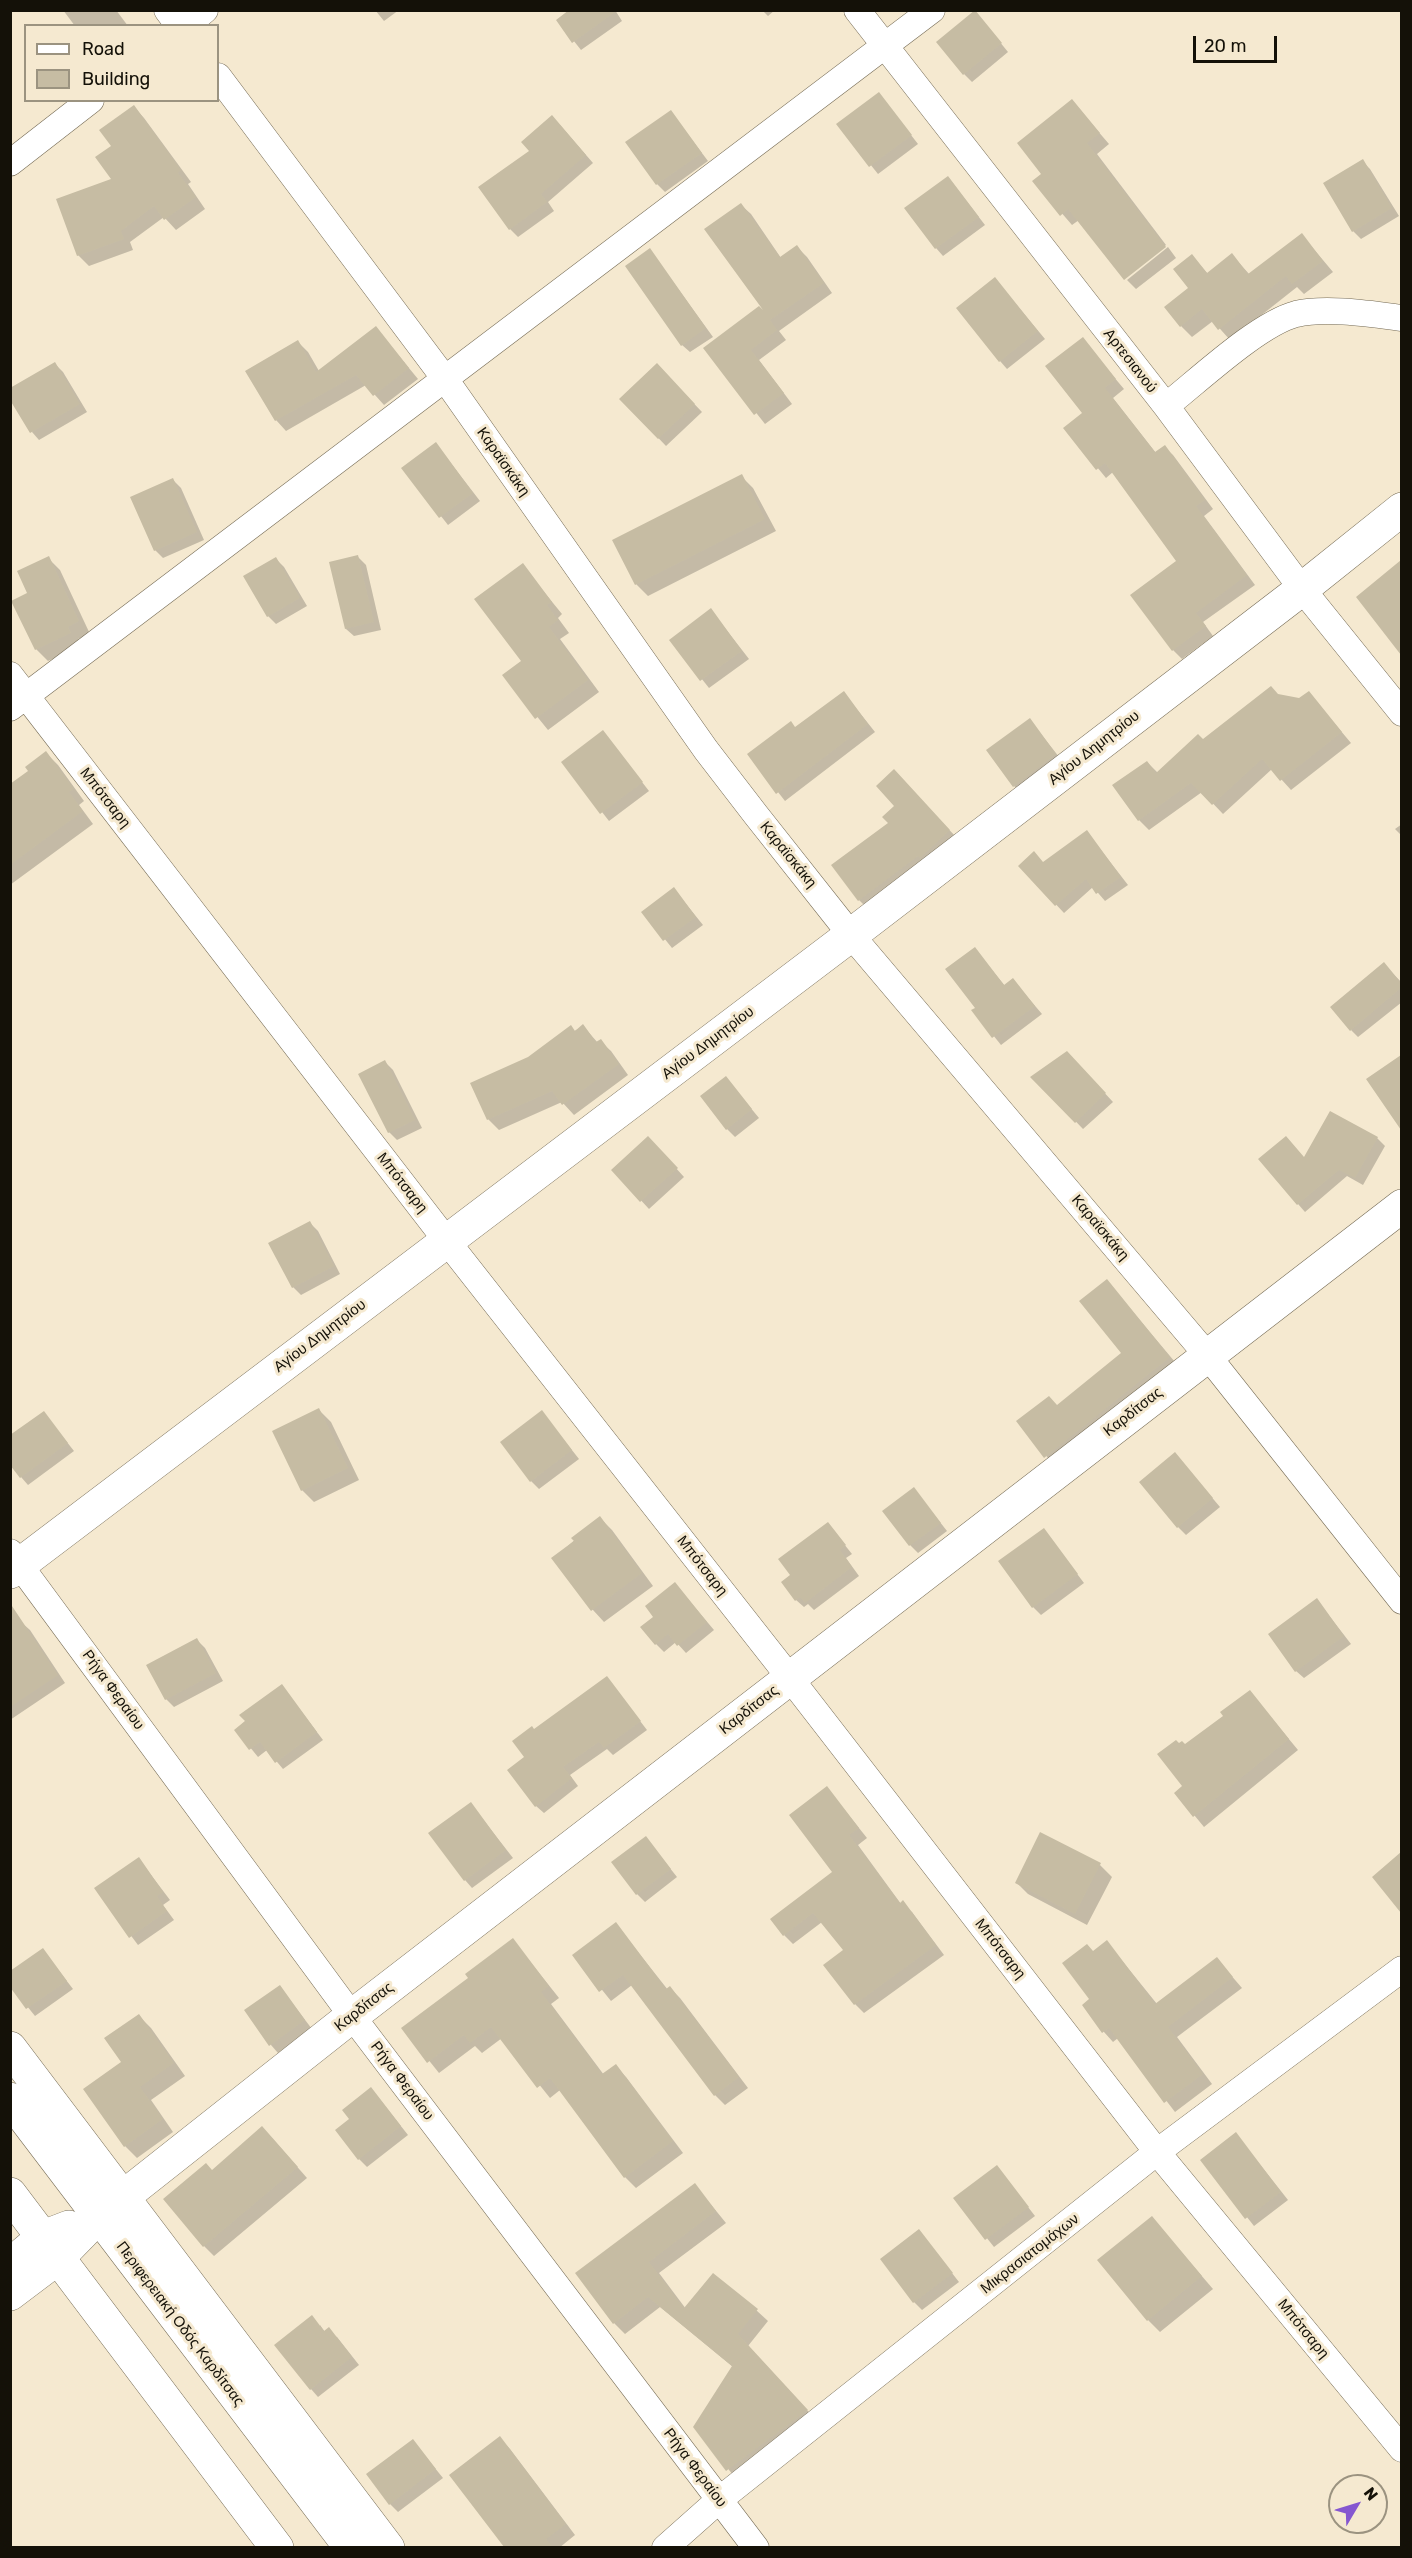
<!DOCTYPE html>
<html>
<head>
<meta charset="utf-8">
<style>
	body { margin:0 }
	#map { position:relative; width:1412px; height:2558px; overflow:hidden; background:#f5e9d0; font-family:Rubik,sans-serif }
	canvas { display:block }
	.frame { position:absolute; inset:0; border:12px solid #141108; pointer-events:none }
	.legend { position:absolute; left:24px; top:24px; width:195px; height:78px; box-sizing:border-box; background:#f5e9d0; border:2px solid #9b9380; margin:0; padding:8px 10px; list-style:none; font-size:18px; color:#141108 }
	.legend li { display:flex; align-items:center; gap:12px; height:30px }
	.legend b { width:30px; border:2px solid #9b9380 }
	.north { position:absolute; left:1328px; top:2474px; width:60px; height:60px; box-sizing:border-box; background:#f5e9d0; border:2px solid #9b9380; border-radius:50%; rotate:52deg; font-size:16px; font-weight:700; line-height:24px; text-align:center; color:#141108 }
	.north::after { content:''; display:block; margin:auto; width:21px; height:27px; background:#8557d0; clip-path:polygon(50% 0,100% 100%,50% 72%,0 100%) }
	.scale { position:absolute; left:1193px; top:36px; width:84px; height:27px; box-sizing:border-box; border:3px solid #141108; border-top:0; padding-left:8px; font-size:18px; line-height:21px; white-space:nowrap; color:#141108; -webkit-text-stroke:4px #f5e9d0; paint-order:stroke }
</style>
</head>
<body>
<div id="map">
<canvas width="1412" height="2558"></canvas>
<div class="frame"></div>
<ul class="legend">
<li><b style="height:8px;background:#fff"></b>Road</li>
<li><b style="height:16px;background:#c6bca3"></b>Building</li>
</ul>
<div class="north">N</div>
<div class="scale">20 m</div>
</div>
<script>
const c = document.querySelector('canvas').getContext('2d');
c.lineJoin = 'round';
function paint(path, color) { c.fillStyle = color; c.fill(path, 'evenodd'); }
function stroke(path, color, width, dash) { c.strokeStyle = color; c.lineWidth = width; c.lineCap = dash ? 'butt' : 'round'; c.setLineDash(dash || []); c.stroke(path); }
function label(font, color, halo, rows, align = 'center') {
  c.font = font + ' Rubik,sans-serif'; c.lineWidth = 6; c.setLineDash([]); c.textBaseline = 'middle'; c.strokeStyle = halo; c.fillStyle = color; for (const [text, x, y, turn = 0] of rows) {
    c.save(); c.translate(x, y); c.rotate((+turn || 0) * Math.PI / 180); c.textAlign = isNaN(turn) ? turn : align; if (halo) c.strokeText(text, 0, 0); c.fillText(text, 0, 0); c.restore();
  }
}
const shadow = new Path2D(`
	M 63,10 L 116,10 L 128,26 L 75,26 Z
	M 375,10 L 399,10 L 384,21 Z
	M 615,10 L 622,21 L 581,50 L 558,21 Z
	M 762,10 L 775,10 L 768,16 Z
	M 982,20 L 1008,52 L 972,82 L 964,74 Z
	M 879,94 L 918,144 L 878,174 L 838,124 Z
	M 1072,101 L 1109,144 L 1097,154 L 1166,245 L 1125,278 L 1079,220 L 1072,225 L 1034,181 L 1043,174 Z
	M 134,107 L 144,118 L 191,182 L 188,184 L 205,209 L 176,230 L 164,217 L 130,242 L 133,250 L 89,266 L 78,255 L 113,180 Z
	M 671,112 L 708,161 L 665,192 L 657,184 Z
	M 560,125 L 593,163 L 548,202 L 554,211 L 518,237 L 510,229 L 531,151 Z
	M 1362,161 L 1370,169 L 1399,216 L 1361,239 L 1353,231 Z
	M 948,177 L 985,225 L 943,256 L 936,248 Z
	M 741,205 L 751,214 L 781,258 L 797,247 L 807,257 L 832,293 L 779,331 L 786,340 L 759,360 L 792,404 L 765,424 L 705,348 L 764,313 Z
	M 1302,235 L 1333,272 L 1304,294 L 1297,287 L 1230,340 L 1213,321 L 1192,337 L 1181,326 L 1190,288 L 1192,256 L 1208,274 L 1232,255 L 1250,275 Z
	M 1168,247 L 1176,258 L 1136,289 L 1127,280 Z
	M 650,250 L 713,337 L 690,352 L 682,345 Z
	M 995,279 L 1045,339 L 1007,369 L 1000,361 Z
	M 376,328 L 418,379 L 384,405 L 366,385 L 286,431 L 276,420 L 247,371 L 298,342 L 308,352 L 319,371 Z
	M 1082,339 L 1124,389 L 1113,398 L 1156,453 L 1164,447 L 1173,455 L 1213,509 L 1204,516 L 1255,585 L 1203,622 L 1213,636 L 1182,659 L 1173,650 L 1179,561 L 1113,472 L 1106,478 L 1065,428 L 1084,413 Z
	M 55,364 L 63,372 L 87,412 L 39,440 L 32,432 Z
	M 657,365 L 702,412 L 666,446 L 621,399 Z
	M 436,444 L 480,501 L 448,525 L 403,468 Z
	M 741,476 L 753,488 L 776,531 L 648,596 L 636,584 Z
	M 173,480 L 181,488 L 204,540 L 163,558 L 155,550 Z
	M 358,557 L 366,565 L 381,630 L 354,636 L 346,629 Z
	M 48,558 L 60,570 L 90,634 L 78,639 L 82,646 L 48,661 L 36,649 Z
	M 276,559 L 284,567 L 307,606 L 276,624 L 268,616 Z
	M 1402,562 L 1402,651 L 1358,597 Z
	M 522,565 L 562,614 L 558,618 L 569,633 L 560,639 L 599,692 L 548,730 L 504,676 L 523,662 Z
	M 711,610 L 749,659 L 709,688 L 671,640 Z
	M 844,693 L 875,732 L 785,801 L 749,755 L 796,728 Z
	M 1309,693 L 1351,743 L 1291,790 L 1272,769 L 1223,814 L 1202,792 L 1149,830 L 1139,820 L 1147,762 L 1158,773 L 1204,741 L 1279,695 L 1300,700 Z
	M 1030,720 L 1063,762 L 1022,794 L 1014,786 Z
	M 603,732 L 649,791 L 609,821 L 563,762 Z
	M 46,753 L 58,765 L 84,801 L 79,805 L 93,824 L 10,885 L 10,786 L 30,772 Z
	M 901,779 L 957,838 L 867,908 L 859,900 L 896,806 Z
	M 1402,824 L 1402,836 L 1395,829 Z
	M 1087,832 L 1128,885 L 1105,901 L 1093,887 L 1064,913 L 1020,866 L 1044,863 Z
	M 674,889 L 703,925 L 672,948 L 643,912 Z
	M 975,949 L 1005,986 L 1013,980 L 1042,1014 L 1001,1045 L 973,1010 L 977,1008 Z
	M 1384,964 L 1402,983 L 1402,1002 L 1358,1037 L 1351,1030 Z
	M 583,1026 L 598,1043 L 600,1041 L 611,1051 L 628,1075 L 574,1115 L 562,1102 L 499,1130 L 488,1119 L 472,1083 L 529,1058 Z
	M 1402,1056 L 1402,1128 L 1368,1080 Z
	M 1075,1061 L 1113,1102 L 1083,1129 L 1033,1077 Z
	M 385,1062 L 393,1070 L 422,1128 L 397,1140 L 389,1132 Z
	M 726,1078 L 759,1118 L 735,1137 L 727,1129 Z
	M 1286,1138 L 1305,1159 L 1377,1138 L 1385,1146 L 1363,1185 L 1347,1176 L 1305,1212 L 1298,1204 Z
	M 656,1146 L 684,1177 L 649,1209 L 613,1170 Z
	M 310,1223 L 318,1231 L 340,1274 L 301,1295 L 293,1287 L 270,1244 Z
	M 1107,1281 L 1180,1368 L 1056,1468 L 1018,1421 L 1058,1406 L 1123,1354 Z
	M 319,1410 L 331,1422 L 359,1480 L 314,1502 L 302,1490 Z
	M 542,1412 L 579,1459 L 539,1489 L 531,1481 Z
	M 44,1413 L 74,1451 L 28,1485 L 21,1477 Z
	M 1182,1462 L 1220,1507 L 1186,1535 L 1178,1527 Z
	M 914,1489 L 947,1531 L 918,1553 L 910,1545 Z
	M 600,1518 L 612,1530 L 653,1586 L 604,1622 L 593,1610 L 554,1558 Z
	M 828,1524 L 852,1554 L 846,1558 L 859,1576 L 814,1610 L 808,1604 L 804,1607 L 796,1600 L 792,1576 Z
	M 1044,1530 L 1084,1583 L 1041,1615 L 1033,1607 Z
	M 682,1592 L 714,1630 L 686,1653 L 676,1642 L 664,1652 L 656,1644 L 656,1617 Z
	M 1317,1600 L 1351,1644 L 1304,1678 L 1296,1671 Z
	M 22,1623 L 30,1630 L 65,1683 L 10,1720 L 10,1630 Z
	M 197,1640 L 205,1648 L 223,1681 L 174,1707 L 166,1699 Z
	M 607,1678 L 647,1730 L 613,1755 L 607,1749 L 570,1775 L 578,1786 L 544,1813 L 536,1806 L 526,1757 L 534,1730 Z
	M 282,1686 L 323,1740 L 283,1769 L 267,1750 L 258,1757 L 236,1730 Z
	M 1250,1692 L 1298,1750 L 1204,1827 L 1176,1793 L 1184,1787 L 1185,1746 L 1225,1716 Z
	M 827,1788 L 867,1838 L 858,1845 L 901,1904 L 912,1912 L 944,1955 L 864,2013 L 855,2004 L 845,1951 L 822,1922 L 793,1944 L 784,1935 L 834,1872 Z
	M 471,1804 L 513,1858 L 472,1888 L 465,1880 Z
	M 646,1838 L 677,1877 L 645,1902 L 637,1894 Z
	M 1402,1854 L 1402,1910 L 1374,1877 Z
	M 139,1859 L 170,1900 L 163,1905 L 174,1920 L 138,1945 L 96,1889 Z
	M 1100,1865 L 1112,1877 L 1087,1925 L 1028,1894 L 1016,1882 Z
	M 616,1924 L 668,1990 L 670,1988 L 680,1998 L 748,2088 L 725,2105 L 715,2095 L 632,1985 L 611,2001 L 574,1955 Z
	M 513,1940 L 559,1998 L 551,2004 L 604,2075 L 615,2066 L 626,2077 L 683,2153 L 636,2188 L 625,2177 L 560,2090 L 550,2098 L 502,2038 L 482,2053 L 475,2046 L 439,2073 L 403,2028 L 470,1978 Z
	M 1107,1942 L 1157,2004 L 1217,1959 L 1242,1988 L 1177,2037 L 1212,2084 L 1175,2112 L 1118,2038 L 1113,2042 L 1104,2032 L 1091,1999 L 1094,1952 Z
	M 43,1950 L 73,1989 L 35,2016 L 10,1985 Z
	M 280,1987 L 312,2029 L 278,2053 L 271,2045 Z
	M 139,2016 L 151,2028 L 185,2076 L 151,2100 L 173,2132 L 137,2158 L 125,2146 L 123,2063 Z
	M 378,2097 L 408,2135 L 367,2167 L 359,2159 Z
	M 1236,2134 L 1288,2200 L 1254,2226 L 1202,2160 Z
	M 272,2138 L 307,2178 L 214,2256 L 204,2246 L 212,2172 Z
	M 997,2167 L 1035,2216 L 994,2247 L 955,2198 Z
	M 695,2185 L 726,2223 L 659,2273 L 686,2309 L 756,2310 L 768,2321 L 748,2346 L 818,2422 L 738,2481 L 694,2427 L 733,2367 L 660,2307 L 625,2334 L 614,2323 L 577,2273 Z
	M 1152,2218 L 1213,2289 L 1160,2332 L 1148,2320 Z
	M 919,2231 L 959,2282 L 922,2310 L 914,2302 Z
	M 320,2325 L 325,2332 L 337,2337 L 359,2365 L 318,2397 L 311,2389 Z
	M 500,2438 L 510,2449 L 575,2535 L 559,2548 L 506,2548 L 451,2475 Z
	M 413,2441 L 443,2478 L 398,2512 L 390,2504 Z`);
const building = new Path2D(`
	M 569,10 L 618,10 L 572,43 L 556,20 Z
	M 975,10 L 1002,43 L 963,75 L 936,42 Z
	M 879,92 L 912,135 L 869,167 L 836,124 Z
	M 1072,99 L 1100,133 L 1087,143 L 1166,247 L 1124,280 L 1068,209 L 1060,216 L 1032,181 L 1041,174 L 1017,143 Z
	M 134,105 L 181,170 L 178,173 L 196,197 L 164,220 L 154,206 L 121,231 L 124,239 L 77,256 L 56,199 L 111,179 L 95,157 L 111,146 L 99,130 Z
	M 671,110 L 702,153 L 656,185 L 625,142 Z
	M 552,115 L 586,155 L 541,194 L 547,202 L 509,230 L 478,187 L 529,151 L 521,142 Z
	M 1363,159 L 1392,208 L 1352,232 L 1323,183 Z
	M 948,176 L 979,217 L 935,249 L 904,208 Z
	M 741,203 L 780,257 L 797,245 L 824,283 L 770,320 L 777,330 L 751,350 L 784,393 L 754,415 L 703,348 L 759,306 L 763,310 L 704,229 Z
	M 1302,233 L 1323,261 L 1292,284 L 1286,276 L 1218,330 L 1202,309 L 1180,327 L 1164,307 L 1188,288 L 1173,269 L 1192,254 L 1207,273 L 1232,253 L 1248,274 Z
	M 650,248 L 706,328 L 681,346 L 625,266 Z
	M 995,277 L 1038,331 L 999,362 L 956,308 Z
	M 376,326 L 409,368 L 373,396 L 356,375 L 275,421 L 245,371 L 298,340 L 316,372 Z
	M 1083,337 L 1116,379 L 1105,388 L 1155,452 L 1165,445 L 1205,500 L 1196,506 L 1247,575 L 1196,613 L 1206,626 L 1172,651 L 1130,595 L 1176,561 L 1105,463 L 1096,470 L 1063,428 L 1082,413 L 1045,366 Z
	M 55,362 L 80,404 L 30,433 L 10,400 L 10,388 Z
	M 657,363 L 695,404 L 658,439 L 619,399 Z
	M 436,442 L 473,493 L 439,518 L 401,468 Z
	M 742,474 L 765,519 L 635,585 L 612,540 Z
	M 173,478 L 197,532 L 154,551 L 130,497 Z
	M 358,555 L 374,622 L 345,629 L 329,562 Z
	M 49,556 L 79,621 L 68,627 L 71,633 L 35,650 L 11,601 L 27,593 L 17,571 Z
	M 276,557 L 300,598 L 267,617 L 243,576 Z
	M 1401,560 L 1401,655 L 1356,597 Z
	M 523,563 L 552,602 L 547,605 L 558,620 L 549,627 L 588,680 L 535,719 L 502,675 L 521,661 L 474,599 Z
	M 711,608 L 742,651 L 700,681 L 669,640 Z
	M 1271,686 L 1278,694 L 1299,698 L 1309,691 L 1342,732 L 1280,781 L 1262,759 L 1212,805 L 1191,783 L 1138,821 L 1112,785 L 1147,761 L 1156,773 L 1198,734 L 1203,739 Z
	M 844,691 L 868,724 L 776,794 L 747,754 L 791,721 L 795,727 Z
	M 1030,718 L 1056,754 L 1013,787 L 986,750 Z
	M 603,730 L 643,782 L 600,814 L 561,762 Z
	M 46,751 L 74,789 L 69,792 L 83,811 L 10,865 L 10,784 L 28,771 L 25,767 Z
	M 894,769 L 950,830 L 920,858 L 918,856 L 858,901 L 831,865 L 888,823 L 882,817 L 894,806 L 876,786 Z
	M 1087,830 L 1121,877 L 1096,894 L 1086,879 L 1055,906 L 1018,866 L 1034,851 L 1043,862 Z
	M 674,887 L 696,917 L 663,941 L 641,912 Z
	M 975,947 L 1004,985 L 1013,978 L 1035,1006 L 992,1038 L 971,1010 L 975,1008 L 945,969 Z
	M 1384,962 L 1401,983 L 1401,988 L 1350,1031 L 1330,1007 Z
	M 583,1024 L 596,1042 L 601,1039 L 619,1064 L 562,1105 L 552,1091 L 487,1120 L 470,1083 L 528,1057 L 571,1025 L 575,1031 Z
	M 1067,1051 L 1106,1093 L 1075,1123 L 1030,1077 Z
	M 1401,1055 L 1401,1130 L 1366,1079 Z
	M 385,1060 L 415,1120 L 388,1133 L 358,1074 Z
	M 726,1076 L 752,1109 L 726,1130 L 700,1096 Z
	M 1330,1111 L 1378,1137 L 1355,1178 L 1339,1170 L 1297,1205 L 1258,1159 L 1286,1136 L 1304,1157 Z
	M 648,1136 L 678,1168 L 640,1202 L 611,1170 Z
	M 310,1221 L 334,1266 L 292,1288 L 268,1243 Z
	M 1107,1279 L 1170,1357 L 1044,1458 L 1016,1421 L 1049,1396 L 1057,1405 L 1121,1353 L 1079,1301 Z
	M 319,1408 L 348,1468 L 301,1491 L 272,1431 Z
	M 542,1410 L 572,1450 L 530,1482 L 500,1442 Z
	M 44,1411 L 68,1443 L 20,1478 L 10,1465 L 10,1435 Z
	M 1175,1452 L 1213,1498 L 1177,1528 L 1139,1482 Z
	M 914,1487 L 941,1523 L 909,1546 L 882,1511 Z
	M 600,1516 L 642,1573 L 591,1611 L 551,1558 L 574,1541 L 571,1538 Z
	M 828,1522 L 846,1545 L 840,1550 L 852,1567 L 805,1603 L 800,1597 L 795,1601 L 781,1582 L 790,1575 L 778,1559 Z
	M 1044,1528 L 1078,1574 L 1032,1608 L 998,1561 Z
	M 675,1582 L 707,1622 L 677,1646 L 668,1634 L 655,1645 L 640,1627 L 653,1617 L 645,1606 Z
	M 1317,1598 L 1344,1636 L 1295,1672 L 1268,1634 Z
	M 10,1603 L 58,1675 L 10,1707 Z
	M 197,1638 L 216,1673 L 165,1700 L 146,1665 Z
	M 607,1676 L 641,1721 L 604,1748 L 599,1742 L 563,1767 L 572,1778 L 535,1807 L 507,1770 L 524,1757 L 512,1741 L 532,1726 L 534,1729 Z
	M 282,1684 L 317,1732 L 275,1763 L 260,1742 L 249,1750 L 234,1730 L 245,1721 L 239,1715 Z
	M 1250,1690 L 1289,1739 L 1193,1817 L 1174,1793 L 1182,1786 L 1157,1754 L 1176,1740 L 1179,1743 L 1182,1741 L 1185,1744 L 1223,1716 L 1220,1712 Z
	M 827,1786 L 859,1828 L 849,1835 L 900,1903 L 903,1900 L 936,1945 L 854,2005 L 823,1965 L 843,1950 L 813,1913 L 783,1936 L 770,1919 L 832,1872 L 789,1815 Z
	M 471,1802 L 506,1850 L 464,1881 L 428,1833 Z
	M 1040,1832 L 1101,1863 L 1075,1914 L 1015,1883 Z
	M 646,1836 L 671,1869 L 636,1895 L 611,1862 Z
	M 1401,1852 L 1401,1913 L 1372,1877 Z
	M 139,1857 L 163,1892 L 157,1896 L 167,1911 L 129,1938 L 94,1888 Z
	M 616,1922 L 666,1989 L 670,1986 L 739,2077 L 714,2096 L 623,1975 L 599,1992 L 572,1955 Z
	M 513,1938 L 549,1986 L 541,1992 L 602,2074 L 616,2064 L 673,2141 L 624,2178 L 550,2078 L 537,2088 L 491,2027 L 470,2043 L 464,2035 L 427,2063 L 401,2028 L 468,1978 L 465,1974 Z
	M 1107,1940 L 1155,2004 L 1217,1957 L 1233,1977 L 1168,2027 L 1203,2074 L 1164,2103 L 1109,2028 L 1102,2033 L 1082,2005 L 1089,1999 L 1062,1963 L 1087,1944 L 1093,1951 Z
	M 43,1948 L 67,1981 L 26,2009 L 10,1987 L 10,1971 Z
	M 280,1985 L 305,2020 L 269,2046 L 244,2010 Z
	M 139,2014 L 174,2063 L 140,2087 L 163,2119 L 124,2147 L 83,2089 L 121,2062 L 104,2038 Z
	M 371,2087 L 401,2126 L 358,2160 L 335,2130 L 349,2119 L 342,2110 Z
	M 262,2126 L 298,2167 L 203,2247 L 163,2199 L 206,2163 L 212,2170 Z
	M 1236,2132 L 1281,2192 L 1245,2219 L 1200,2160 Z
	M 997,2165 L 1029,2207 L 985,2240 L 953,2198 Z
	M 695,2183 L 716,2211 L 649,2262 L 684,2308 L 713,2273 L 758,2309 L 738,2334 L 808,2410 L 726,2471 L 693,2427 L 732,2366 L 648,2297 L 613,2324 L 575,2273 Z
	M 1152,2216 L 1202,2276 L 1147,2321 L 1097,2260 Z
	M 919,2229 L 953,2273 L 913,2303 L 880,2259 Z
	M 312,2315 L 324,2331 L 329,2327 L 352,2357 L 310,2390 L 274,2345 Z
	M 500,2436 L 566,2524 L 546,2539 L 552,2547 L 504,2547 L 449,2475 Z
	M 413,2439 L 436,2469 L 389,2505 L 366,2474 Z`);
const street = new Path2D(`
	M 167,10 L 179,26
	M 857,10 L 1166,406 L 1302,589 L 1402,713
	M 186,26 L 205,10
	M 218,76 L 445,379 L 706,750 L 756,815 L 851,935 L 1207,1355 L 1402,1601
	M 10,163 L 91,100
	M 1166,406 C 1198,381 1258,324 1296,314 C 1326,307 1371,314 1402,318
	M 10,675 L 446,1240 L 790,1678 L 1157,2152 L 1402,2449
	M 10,708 L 932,10
	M 10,1552 L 352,2016 L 756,2548
	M 665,2548 L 719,2500 L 1157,2152 L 1402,1969`);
const secondary = new Path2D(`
	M 10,1572 L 851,935 L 1302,589 L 1402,509
	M 10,2048 L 388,2548
	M 10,2265 L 43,2237 L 69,2227
	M 10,2294 L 59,2257 L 99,2216 L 352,2016 L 1402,1206`);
const primary = new Path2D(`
	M 10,2099 L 351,2548
	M 10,2194 L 277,2548`);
const streetNames = [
	["Αρτεσιανού",1130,361,52],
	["Καραϊσκάκη",503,462,55],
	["Αγίου Δημητρίου",1094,748,-38],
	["Μπότσαρη",105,798,52],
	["Καραϊσκάκη",788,855,51],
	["Αγίου Δημητρίου",708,1043,-37],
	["Μπότσαρη",402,1183,52],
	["Καραϊσκάκη",1100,1228,50],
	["Αγίου Δημητρίου",320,1336,-37],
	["Καρδίτσας",1133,1412,-38],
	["Μπότσαρη",702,1566,52],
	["Ρήγα Φεραίου",113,1690,54],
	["Καρδίτσας",749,1710,-38],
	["Μπότσαρη",1000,1949,52],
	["Καρδίτσας",364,2007,-38],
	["Ρήγα Φεραίου",402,2081,53],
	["Μικρασιατομάχων",1030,2254,-38],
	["Περιφερειακή Οδός Καρδίτσας",180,2324,53],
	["Μπότσαρη",1303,2329,51],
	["Ρήγα Φεραίου",695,2468,53]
];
paint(shadow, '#0003');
paint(building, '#c6bca3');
stroke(street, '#746a54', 27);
stroke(secondary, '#746a54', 34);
stroke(primary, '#746a54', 34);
stroke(street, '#fff', 26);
stroke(secondary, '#fff', 33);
stroke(primary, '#fff', 33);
label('15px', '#141108', '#f5e9d0', streetNames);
</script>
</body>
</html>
